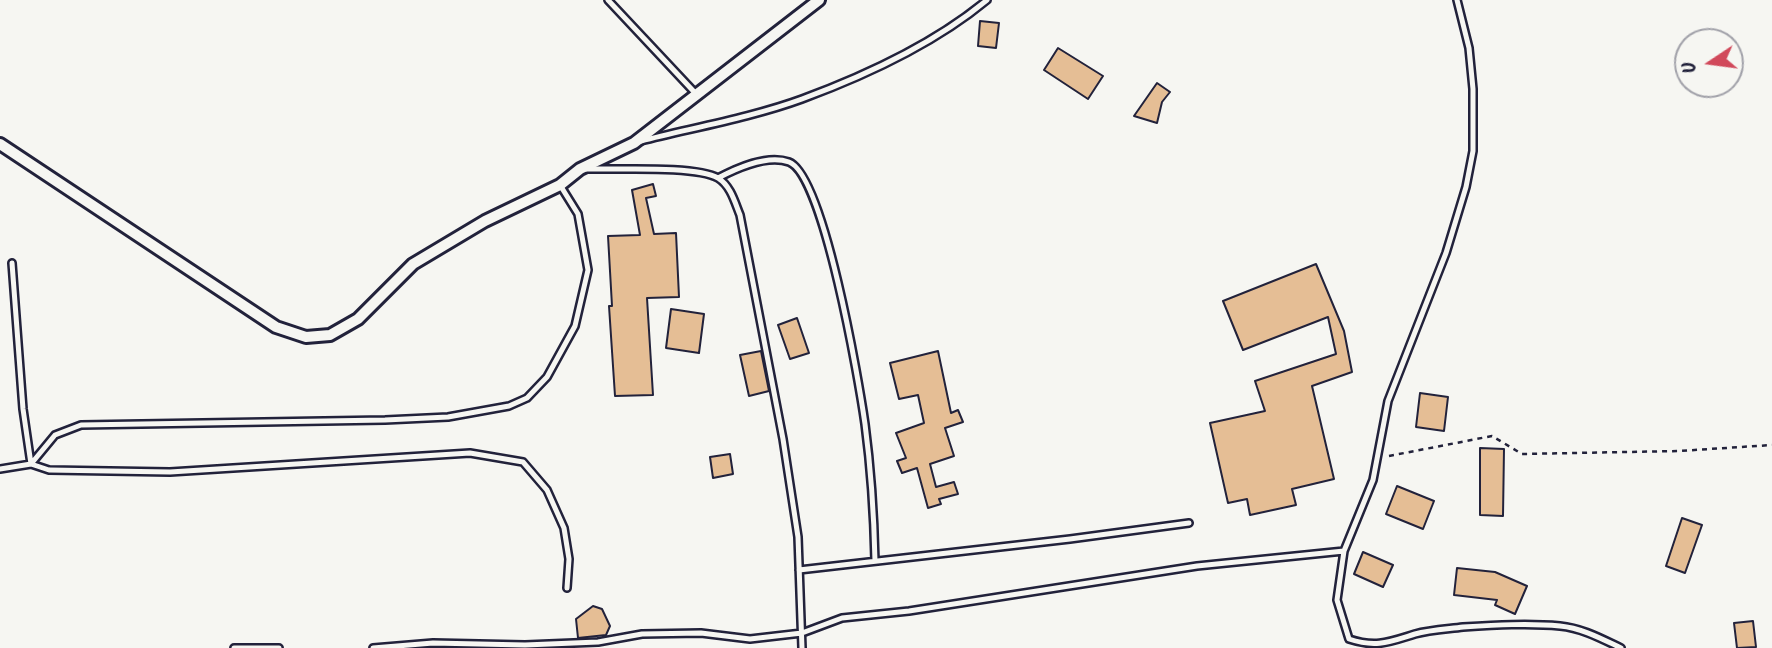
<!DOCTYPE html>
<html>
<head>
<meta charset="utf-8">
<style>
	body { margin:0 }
	#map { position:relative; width:1772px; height:648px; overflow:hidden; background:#f6f6f2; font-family:Kalam,sans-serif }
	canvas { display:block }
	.north { position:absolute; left:1674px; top:28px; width:70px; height:70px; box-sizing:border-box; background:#f6f6f2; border:2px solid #a1a1a9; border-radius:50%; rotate:257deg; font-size:19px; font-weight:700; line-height:28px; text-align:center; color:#22223b }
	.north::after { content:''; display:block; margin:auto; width:24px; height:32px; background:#d1495b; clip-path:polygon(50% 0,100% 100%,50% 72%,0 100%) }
</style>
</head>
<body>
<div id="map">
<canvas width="1772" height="648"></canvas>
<div class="north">U</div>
</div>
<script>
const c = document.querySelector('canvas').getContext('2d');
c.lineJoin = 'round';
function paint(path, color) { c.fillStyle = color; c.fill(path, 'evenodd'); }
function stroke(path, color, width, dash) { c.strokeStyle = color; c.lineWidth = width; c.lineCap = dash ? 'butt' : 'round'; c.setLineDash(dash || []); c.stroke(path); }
const building = new Path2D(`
	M 980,21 L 999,23 L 996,48 L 978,46 Z
	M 1058,48 L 1103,76 L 1088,99 L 1044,70 Z
	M 1157,83 L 1170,92 L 1162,102 L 1157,123 L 1134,116 Z
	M 653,184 L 656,196 L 646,198 L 654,234 L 676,233 L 679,297 L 647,298 L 653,395 L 615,396 L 609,306 L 612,306 L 608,236 L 640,235 L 632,190 Z
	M 1316,264 L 1344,331 L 1352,372 L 1312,386 L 1334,479 L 1292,489 L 1296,505 L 1250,515 L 1247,499 L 1228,503 L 1210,423 L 1265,411 L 1255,381 L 1336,354 L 1328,317 L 1243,350 L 1223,301 Z
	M 671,309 L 704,314 L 699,353 L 666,348 Z
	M 797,318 L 809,353 L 790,359 L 778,325 Z
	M 761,351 L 769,391 L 749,396 L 740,355 Z
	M 938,351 L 951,413 L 958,410 L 963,422 L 945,428 L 954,456 L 930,464 L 936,487 L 954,482 L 958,494 L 939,499 L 941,504 L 928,508 L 917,468 L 902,473 L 897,461 L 906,458 L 896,433 L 924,423 L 918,395 L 899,399 L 890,363 Z
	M 1420,393 L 1448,397 L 1444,431 L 1416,427 Z
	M 1480,448 L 1504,449 L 1503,516 L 1480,515 Z
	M 730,454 L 733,474 L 713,478 L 710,457 Z
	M 1397,486 L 1434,501 L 1423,529 L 1386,514 Z
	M 1682,518 L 1702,525 L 1685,573 L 1666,566 Z
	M 1363,552 L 1393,565 L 1383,587 L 1354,574 Z
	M 1457,568 L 1495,572 L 1527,586 L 1515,614 L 1495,605 L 1497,600 L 1454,595 Z
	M 593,606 L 602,609 L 610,626 L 606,635 L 578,638 L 576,619 Z
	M 1753,621 L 1756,647 L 1737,648 L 1734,623 Z`);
const path = new Path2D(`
	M 1389,456 L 1492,436 L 1522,454 L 1679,451 L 1772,445`);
const lane = new Path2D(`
	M 608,0 L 698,96
	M 641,141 C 692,128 753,117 802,99 C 867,75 934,44 987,0
	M 586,169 C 615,170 696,165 718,178 C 731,186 735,203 740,215 L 783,439 L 798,537 L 802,648
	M 718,178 C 737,168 767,154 789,162 C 824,175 859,382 865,424 C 871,469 874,516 875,561
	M 12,263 L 23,409 L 31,464 L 49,470 L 170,472 L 470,453 L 523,462 L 547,490 L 564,528 L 569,559 L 567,588
	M 0,469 L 31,464 L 55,435 L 81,425 L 385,420 L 448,417 L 509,406 L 527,398 L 547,377 L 575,326 L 588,270 L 578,214 L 560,185
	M 1344,551 L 1337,600 L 1349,639 C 1376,648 1389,642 1415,634 C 1430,630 1448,629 1463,627 C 1495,625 1529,623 1560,626 C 1582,628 1602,639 1621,648
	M 799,570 L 1070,539 L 1189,523
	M 234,648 L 279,648
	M 373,648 L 433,643 L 525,645 L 598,642 L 642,634 L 701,633 L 750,639 L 802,633 L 842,618 L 909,611 L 1197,566 L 1344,551 L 1373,480 L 1388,401 L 1446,253 L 1466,187 L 1473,151 L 1473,89 L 1469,48 L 1457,0`);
const street = new Path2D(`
	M 0,144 L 276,327 L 306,337 L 330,335 L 358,319 L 413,264 L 485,221 L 560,185 L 580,169 L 634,143 L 819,0`);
paint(building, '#e5be95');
stroke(building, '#22223b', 2);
stroke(lane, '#22223b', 10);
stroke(street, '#22223b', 16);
stroke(path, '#22223b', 2.5, [5, 5]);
stroke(lane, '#f6f6f2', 5);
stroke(street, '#f6f6f2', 10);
</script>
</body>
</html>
